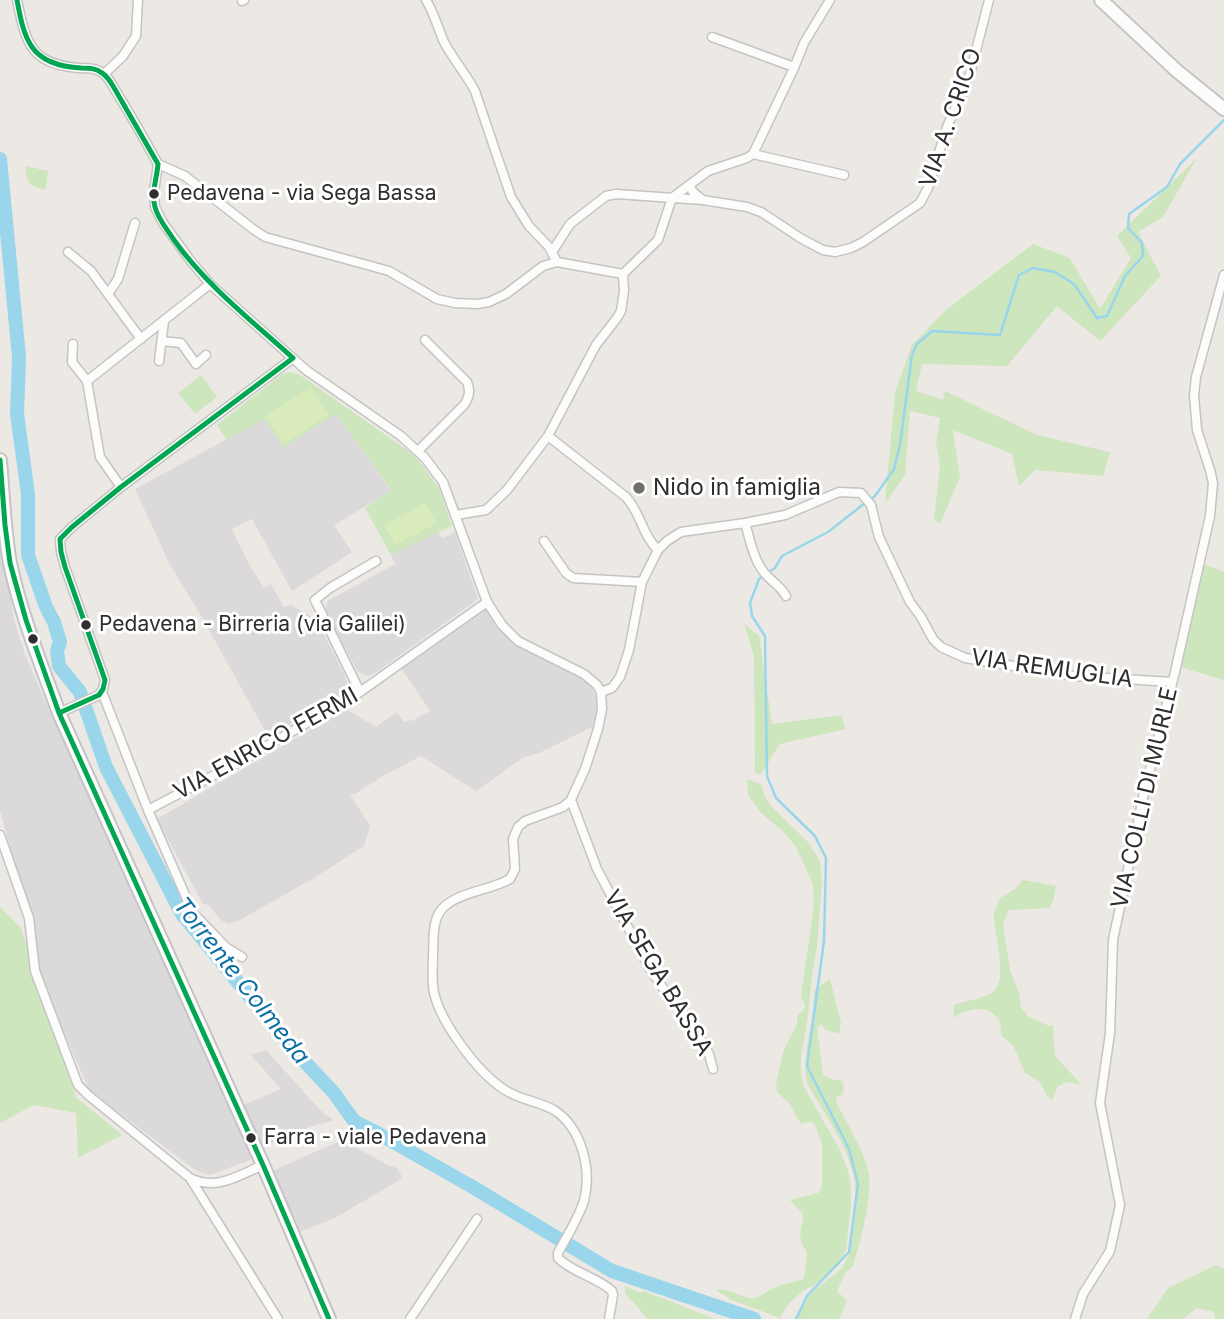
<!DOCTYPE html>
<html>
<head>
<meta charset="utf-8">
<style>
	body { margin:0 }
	canvas { display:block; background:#ece8e4 }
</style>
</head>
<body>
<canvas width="1224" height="1319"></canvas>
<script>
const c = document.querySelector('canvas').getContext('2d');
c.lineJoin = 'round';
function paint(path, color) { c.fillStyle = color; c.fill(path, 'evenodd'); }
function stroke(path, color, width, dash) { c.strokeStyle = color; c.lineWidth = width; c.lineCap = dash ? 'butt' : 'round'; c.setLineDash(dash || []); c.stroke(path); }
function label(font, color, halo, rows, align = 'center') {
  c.font = font + ' Inter,sans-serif'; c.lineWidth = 6; c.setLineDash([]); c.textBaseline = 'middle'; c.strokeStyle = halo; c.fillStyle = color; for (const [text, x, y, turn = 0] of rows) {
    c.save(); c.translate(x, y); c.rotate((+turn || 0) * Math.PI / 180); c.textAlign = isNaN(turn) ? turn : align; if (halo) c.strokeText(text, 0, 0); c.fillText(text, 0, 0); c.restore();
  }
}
const industrial = new Path2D(`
	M 336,414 L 391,491 L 334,525 L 352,552 L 292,591 L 252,519 L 232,529 L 249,564 L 264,588 L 271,584 L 284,607 L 291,605 L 316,619 L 345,676 L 348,687 L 344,696 L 268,736 L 204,621 L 169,563 L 135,489 L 264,419 L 283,448 Z
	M 0,519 L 6,571 L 14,619 L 25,655 L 56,725 L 60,724 L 253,1155 L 250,1160 L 210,1175 L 199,1172 L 187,1164 L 89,1090 L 34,963 L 21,887 L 0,811 Z
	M 438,532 L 442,538 L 455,532 L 478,599 L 375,673 L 368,676 L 362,674 L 358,672 L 326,612 L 326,606 L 328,601 L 395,564 L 391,555 Z
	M 483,610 L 488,610 L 506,633 L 587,681 L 593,690 L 598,703 L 597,716 L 594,726 L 539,753 L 524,757 L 476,791 L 421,756 L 383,776 L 355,794 L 350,794 L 370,826 L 364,846 L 314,878 L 238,921 L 229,924 L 222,921 L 208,905 L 203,904 L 157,819 L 346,709 L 376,727 L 397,712 L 404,722 L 410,720 L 412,721 L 430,711 L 401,668 Z
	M 266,1050 L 320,1110 L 333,1120 L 322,1124 L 320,1123 L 262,1147 L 243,1105 L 281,1089 L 251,1055 Z
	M 342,1140 L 388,1165 L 393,1167 L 395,1165 L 403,1178 L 333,1219 L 299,1232 L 273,1173 L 274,1170 Z`);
const green = new Path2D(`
	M 1197,158 L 1163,217 L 1138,232 L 1161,276 L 1100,341 L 1057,306 L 1007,366 L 922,364 L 916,391 L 943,400 L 945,391 L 1037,435 L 1110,452 L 1103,476 L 1035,470 L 1019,486 L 1012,454 L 953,430 L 960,477 L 940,524 L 934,520 L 940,465 L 936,442 L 940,418 L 910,411 L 905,475 L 885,503 L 895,392 L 912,345 L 946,310 L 1033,244 L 1070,258 L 1100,309 L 1131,258 L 1117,236 Z
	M 26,166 L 48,171 L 46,189 C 32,189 24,180 26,166 Z
	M 289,372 L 300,375 L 410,452 L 419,461 L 439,488 L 452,526 L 391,555 L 365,508 L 391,490 L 336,414 L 283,448 L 264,419 L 227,440 L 217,425 L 282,374 Z
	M 201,375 L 217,397 L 195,414 L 178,393 Z
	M 1202,563 L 1224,572 L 1224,680 L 1180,667 Z
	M 744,624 L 759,636 L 772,724 L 841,715 L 846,729 L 780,744 L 761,774 L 755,773 L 754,656 Z
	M 747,779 L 761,784 L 764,794 L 771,806 L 808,842 L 820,861 L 822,880 L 817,947 L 812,976 L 808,1015 L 801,1058 L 801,1075 L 804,1087 L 841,1152 L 848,1171 L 851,1186 L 851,1207 L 846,1249 L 842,1260 L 838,1266 L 813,1286 L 804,1290 L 789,1303 L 780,1318 L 732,1300 L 716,1290 C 731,1288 738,1296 750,1298 C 761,1299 767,1290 776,1287 C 785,1283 795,1282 804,1279 L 807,1253 L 801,1242 L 800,1234 L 803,1217 L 802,1212 L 796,1207 L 790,1200 L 818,1193 L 822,1186 L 822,1144 L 814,1123 L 809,1122 L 801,1124 L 788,1102 L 777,1092 L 776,1083 L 784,1049 L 797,1025 L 797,1016 L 805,1008 L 804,1001 L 801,999 L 802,988 L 814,906 L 813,884 L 796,847 L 782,830 L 761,813 L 748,795 Z
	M 1023,880 L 1056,886 L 1053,902 L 1049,908 L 1009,910 L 1003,924 L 1010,970 L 1019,993 L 1021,1008 L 1028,1016 L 1049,1026 L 1053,1025 L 1055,1056 L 1082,1085 L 1067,1082 L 1058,1086 L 1052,1101 L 1046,1094 L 1040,1082 L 1025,1073 L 1014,1047 L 1001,1035 C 1001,1029 1001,1021 997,1017 C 985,1004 966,1009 953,1018 L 954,1005 C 965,1001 988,998 995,990 C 1008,976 993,932 994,913 C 995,908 998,903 1000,898 L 1015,889 Z
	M 0,907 L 21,928 L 76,1097 L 122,1135 L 78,1158 L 76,1113 L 34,1105 L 0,1123 Z
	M 830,979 L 841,1023 L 839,1034 L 826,1030 L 822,1025 L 817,1027 L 823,1074 C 829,1080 834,1079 842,1081 L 844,1088 L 842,1095 L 837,1096 L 836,1102 C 847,1124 862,1146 868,1170 C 874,1193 860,1243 853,1266 L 846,1272 L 837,1291 L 847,1301 L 839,1319 L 795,1319 C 801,1306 809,1294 821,1285 C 827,1279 836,1274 842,1268 C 851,1256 851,1240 852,1226 C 853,1213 856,1201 855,1188 C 854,1154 825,1115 808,1085 C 802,1066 807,1049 810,1029 C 813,1016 814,1003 814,990 Z
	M 1216,1265 L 1224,1269 L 1224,1319 L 1215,1319 L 1214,1312 L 1197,1308 L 1183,1319 L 1147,1319 L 1168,1288 Z
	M 625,1286 L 640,1293 L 644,1291 L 715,1319 L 648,1319 L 625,1293 Z`);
const pitch = new Path2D(`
	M 311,387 L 329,415 L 284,444 L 266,416 Z
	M 425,503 L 437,523 L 395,545 L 384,525 Z`);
const stream = new Path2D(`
	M 871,499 L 875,496 L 894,469 L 900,445 L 912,355 L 917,344 L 932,331 L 1000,335 L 1019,275 L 1033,268 L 1055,272 L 1074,284 L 1097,318 L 1107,316 L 1125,276 L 1143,256 L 1142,243 L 1128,228 L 1129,214 L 1167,187 L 1180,164 L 1224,120
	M 796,1319 L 807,1296 L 849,1252 L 858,1184 L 849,1149 L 807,1066 L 824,941 L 826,858 L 815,836 L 776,798 L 767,776 L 765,636 L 752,616 L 750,603 L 759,579 L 775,568 L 782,556 L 828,532 L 865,503`);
const river = new Path2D(`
	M 0,159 L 19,357 L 17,414 L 28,494 L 28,555 L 46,607 L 54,622 L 60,642 L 57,651 L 59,666 L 80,692 L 106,767 L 182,914 L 292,1048 L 334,1093 L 354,1121 L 379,1134 L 471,1186 L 612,1271 L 754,1319`);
const minor = new Path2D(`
	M 17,0 C 26,43 30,64 79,68 C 88,68 98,68 105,75 C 111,81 115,90 120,98 C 133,119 146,142 158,164
	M 426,0 C 434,13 438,28 444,42 C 453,59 466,74 475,91 L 511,197 L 529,226 L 549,247 L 557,262
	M 242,1 L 244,0
	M 712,37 L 794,67
	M 104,74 L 123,56 L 136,36 L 138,0
	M 753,154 L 844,175
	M 158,164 L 154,192 L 155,207 L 163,223 L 190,260 L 210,284 L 306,370 L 401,436 L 425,458 L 443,482 L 487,602 L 502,625 L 518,641 L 584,674 L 597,685 L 601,692 L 602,709 L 598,729 L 585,769 L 573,795 L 571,800 L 563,807 L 525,821 L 518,827 L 513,839 L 515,869 L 510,879 C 491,890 464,891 446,905 C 431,917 434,938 433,955 C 433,965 432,976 433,987 C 437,1019 478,1073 505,1090 C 520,1100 538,1101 554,1110 C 582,1128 592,1170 584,1201 C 578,1219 567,1236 558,1253 L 558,1258 C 573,1273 597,1277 612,1291 L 613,1295 L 609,1319
	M 158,164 L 185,176 L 253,229 L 265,237 L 389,271 L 437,299 L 455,303 L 477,304 L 489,302 L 506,294 L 543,266 L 557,262 L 623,274
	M 672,198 L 708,171 L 747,158 L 753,154 L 794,68 L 804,43 L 830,0
	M 703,200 L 747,207 L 761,212 L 802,239 L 823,250 L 835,252 L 851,248 L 863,242 L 920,203 L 928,188 L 947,127 L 970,74 L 989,0
	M 68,252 L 91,271 L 141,339
	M 552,252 L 570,224 L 606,196 L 616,194 L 703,200 L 693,192 L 689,185
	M 623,274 L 658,240 L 672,198
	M 108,294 L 118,279 L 135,223
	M 162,341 L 181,343 L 196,364 L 206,355
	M 73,344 L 72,362 L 87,381
	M 159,361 L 164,321
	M 548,436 L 626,497 C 641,513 642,535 658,550
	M 418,451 L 464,405 C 469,398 471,391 467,382 L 425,340
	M 121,487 L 100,457 L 87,381 L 210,284
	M 456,515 L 486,510 L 507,490 L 548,436 L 596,345 L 617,318 L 621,311 L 624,291 L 623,274
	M 745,523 C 750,539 753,558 763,571 C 770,581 780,585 786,596
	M 544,541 L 566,573 L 573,578 L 642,582
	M 102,692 L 148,810 L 193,913 L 227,948 L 242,957
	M 360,692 L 315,600 L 330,588 L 376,561
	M 601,692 L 612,688 L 620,677 L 629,650 L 642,582 L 658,550 L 667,541 L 681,532 L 745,523 L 785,515 L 839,492 L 861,493 L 871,505 L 879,537 L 910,602 L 921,617 L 933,639 L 941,647 L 965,658 L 1074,676 L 1172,682
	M 59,713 L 99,695 L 103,689 L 105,680 L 65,567 L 61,552 L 60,539 L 72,527 L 121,487 L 293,358
	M 571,800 L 597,869 L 650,969 L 669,997 L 688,1017 L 709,1054 L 713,1069
	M 148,810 L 241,761 L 360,692 L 487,602
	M 0,835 L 29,918 L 35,971 L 78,1085 L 88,1095 L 190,1178 C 216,1191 238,1176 263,1165
	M 190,1178 L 278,1319
	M 410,1319 L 477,1219
	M 1075,1319 L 1083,1294 L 1110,1251 L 1120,1205 L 1100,1103 L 1110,1033 L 1113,940 L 1144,793 L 1175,672 L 1210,516 L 1213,483 L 1210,470 L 1197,430 L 1194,395 L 1196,377 L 1224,275`);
const secondary = new Path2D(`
	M 1101,0 L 1177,71 L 1224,109
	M 0,460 C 3,493 4,531 10,563 C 21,615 41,664 59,713 L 263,1165 L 329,1319`);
const bus1 = new Path2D(`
	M 17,0 C 20,16 23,34 32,47 C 43,63 63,67 81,68 C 89,68 96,68 102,73 C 107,76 110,81 113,86 L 158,164
	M 158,164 C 157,178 151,193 155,207 C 158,219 167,229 174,240 C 206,285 252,321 293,358
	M 0,460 L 5,525 L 10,563 L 26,620 L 59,713 L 263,1165 L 329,1319
	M 59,713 L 99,695 L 103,689 L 105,680 L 65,567 L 61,552 L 60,539 L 72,527 L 121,487 L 293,358`);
const markers = [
	[154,194,6,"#2e2e2e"],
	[639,488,7,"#706f6e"],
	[86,625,6,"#2e2e2e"],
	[33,639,6,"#2e2e2e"],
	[251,1138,6,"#2e2e2e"]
];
const busNames = [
	["Pedavena - via Sega Bassa",167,194],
	["Pedavena - Birreria (via Galilei)",99,625],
	["Farra - viale Pedavena",264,1138]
];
const streetNames = [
	["VIA A. CRICO",951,118,-71],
	["VIA REMUGLIA",1052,669,8],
	["VIA ENRICO FERMI",266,744,-29],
	["VIA COLLI DI MURLE",1145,798,-77],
	["VIA SEGA BASSA",658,973,59]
];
const poiNames = [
	["Nido in famiglia",653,488]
];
const waterNames = [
	["Torrente Colmeda",241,981,52]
];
paint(industrial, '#dcd9db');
paint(green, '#cee6be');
paint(pitch, '#d9eabb');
stroke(stream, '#99d6ec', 2.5);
stroke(river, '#99d6ec', 14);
stroke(minor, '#c5c4c5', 11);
stroke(secondary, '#c5c4c5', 16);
stroke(minor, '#fcfcfb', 8);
stroke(secondary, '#fcfcfb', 12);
stroke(bus1, '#00a651', 5);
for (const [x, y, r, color] of markers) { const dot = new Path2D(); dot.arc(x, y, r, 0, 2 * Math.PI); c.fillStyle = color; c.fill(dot); stroke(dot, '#fff', 2.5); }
label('21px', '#2e2e2e', '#fff', busNames, 'left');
label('23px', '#2e2e2e', '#fff', streetNames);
label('23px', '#2e2e2e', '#fff', poiNames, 'left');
label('italic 24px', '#0d6fa3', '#fff', waterNames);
</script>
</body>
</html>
